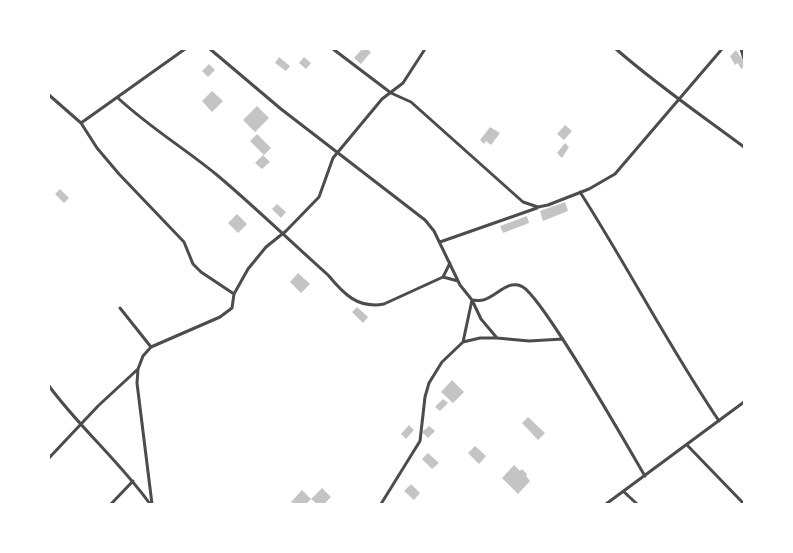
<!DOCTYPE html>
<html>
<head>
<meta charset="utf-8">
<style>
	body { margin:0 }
	#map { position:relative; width:793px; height:553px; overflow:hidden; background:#fff; font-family:"Exo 2",sans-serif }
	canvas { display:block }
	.frame { position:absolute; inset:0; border:50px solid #fff; pointer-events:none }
</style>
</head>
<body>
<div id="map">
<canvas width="793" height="553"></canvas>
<div class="frame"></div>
</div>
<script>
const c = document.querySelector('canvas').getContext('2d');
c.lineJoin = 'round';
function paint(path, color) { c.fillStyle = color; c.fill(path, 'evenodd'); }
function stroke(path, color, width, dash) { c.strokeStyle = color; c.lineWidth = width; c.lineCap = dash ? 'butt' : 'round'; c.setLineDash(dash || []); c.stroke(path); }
const building = new Path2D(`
	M 362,49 L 367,49 L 371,52 L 361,64 L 354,58 Z
	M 736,50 L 744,62 L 744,67 L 741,69 L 738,63 L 735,65 L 730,56 Z
	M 279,57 L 290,66 L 286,71 L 275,63 Z
	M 304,57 L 311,63 L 306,69 L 299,63 Z
	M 209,64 L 215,70 L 208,77 L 202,71 Z
	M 212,91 L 223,101 L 212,112 L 202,101 Z
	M 257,106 L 269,118 L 255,132 L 243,120 Z
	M 565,125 L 572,131 L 564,140 L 557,134 Z
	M 490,127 L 500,133 L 491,145 L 486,141 L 484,144 L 480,140 Z
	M 257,134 L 271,148 L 264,155 L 250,141 Z
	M 565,143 L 569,147 L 562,158 L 557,153 Z
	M 263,155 L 270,162 L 262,169 L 255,163 Z
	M 60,189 L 69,198 L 64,203 L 55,194 Z
	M 565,202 L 568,211 L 543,221 L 540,211 Z
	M 277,204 L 286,212 L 281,218 L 272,209 Z
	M 237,214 L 247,224 L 238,233 L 228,223 Z
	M 527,216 L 529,223 L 503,233 L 500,226 Z
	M 298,273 L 310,284 L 301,293 L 290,282 Z
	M 357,307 L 368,317 L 363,323 L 352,312 Z
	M 452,380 L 464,392 L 453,403 L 441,392 Z
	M 443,399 L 448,403 L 440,411 L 435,407 Z
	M 528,417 L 545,433 L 538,440 L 522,423 Z
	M 409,425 L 414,430 L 406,439 L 401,434 Z
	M 429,426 L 435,431 L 428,438 L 422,432 Z
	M 475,446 L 486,456 L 479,464 L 468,453 Z
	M 428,453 L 439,463 L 432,469 L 422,459 Z
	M 514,465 L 520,471 L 522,469 L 527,474 L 526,476 L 530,481 L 518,494 L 502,478 Z
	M 411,484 L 420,493 L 414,500 L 404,491 Z
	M 322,488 L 331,497 L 324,504 L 317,504 L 311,499 Z
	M 302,490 L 311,499 L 306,504 L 293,504 L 291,502 Z`);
const minor = new Path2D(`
	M 210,49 L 281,109 L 425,220 L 434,231 L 460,285 L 472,300 L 481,319 L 497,338
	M 333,49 L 391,93 L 411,102 L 523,202 L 538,207 L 548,205 L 589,189 L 615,174 L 722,49
	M 616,49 C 657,85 701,115 744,147
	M 741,49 L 744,59
	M 49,95 L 81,123 L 97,148 L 119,174 L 184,242 L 193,264 L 201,272 L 234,294
	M 118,98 C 149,127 184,148 217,175 C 255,207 291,242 328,275 C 343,293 357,309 384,304 L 443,277 L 458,281
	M 81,123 L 185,49
	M 580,192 C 628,267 669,347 719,421
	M 440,242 L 537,208
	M 443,277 L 450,263
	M 472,300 C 475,300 480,301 483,300 C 496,297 507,280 521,286 C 540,292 629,449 645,476
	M 120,308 L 151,347
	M 463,342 L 472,300
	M 138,369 L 137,383 L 152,504
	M 49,386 C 80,428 120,462 150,504
	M 687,445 L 744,504
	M 49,458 L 98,406 L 138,369 L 143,356 L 151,347 L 220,317 L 232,308 L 234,294 L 248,269 L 266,247 L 286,231 L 319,197 L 333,158 L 382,99 L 403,83 L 425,49
	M 624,492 L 637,504
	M 111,504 L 133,481
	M 381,504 L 420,441 L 425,397 L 429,383 L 442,362 L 463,342 L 480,338 L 497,338 L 529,341 L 563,339
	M 606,504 L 744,402`);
paint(building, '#c4c4c4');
stroke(minor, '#4c4c4c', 3);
</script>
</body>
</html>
